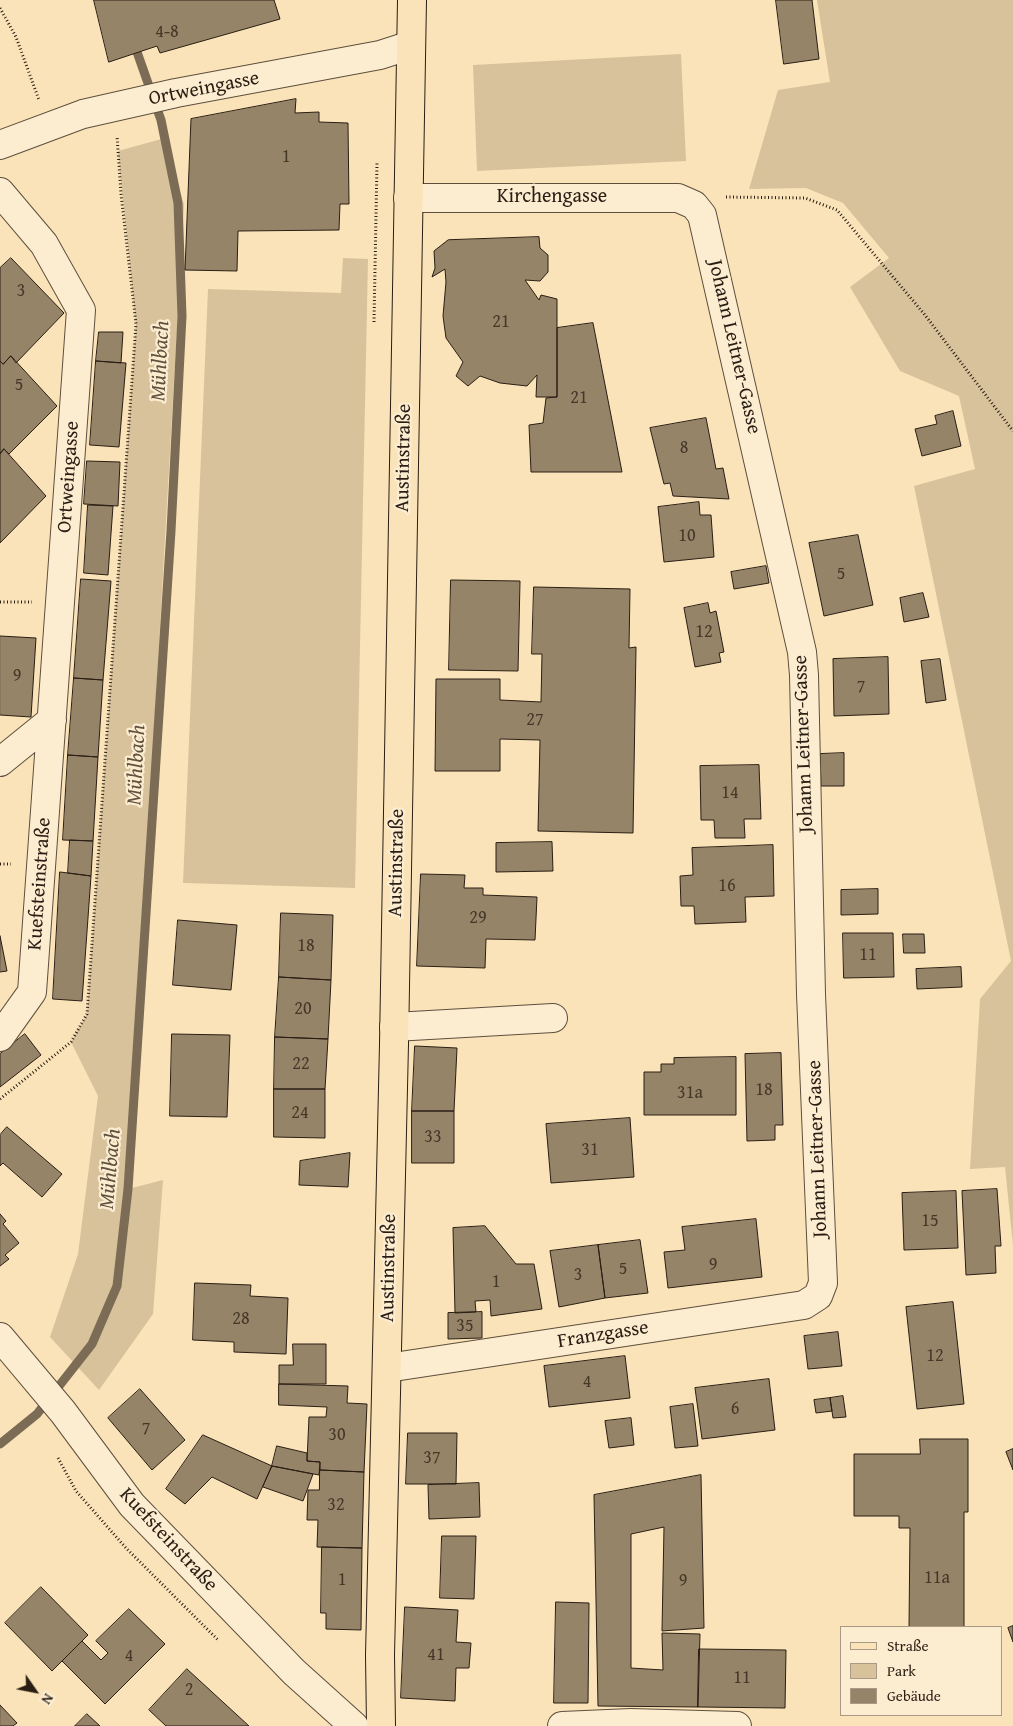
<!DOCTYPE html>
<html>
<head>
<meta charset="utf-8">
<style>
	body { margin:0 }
	#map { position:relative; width:1013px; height:1726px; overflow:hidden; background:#fae3b8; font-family:"Gentium Book Plus",serif }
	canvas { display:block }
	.legend { position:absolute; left:840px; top:1626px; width:162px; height:90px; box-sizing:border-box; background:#fcedd1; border:1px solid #a89a85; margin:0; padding:6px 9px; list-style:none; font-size:15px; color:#2a1e14 }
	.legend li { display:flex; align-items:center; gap:10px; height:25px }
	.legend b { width:25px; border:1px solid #a89a85 }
	.north { position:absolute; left:10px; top:1666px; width:50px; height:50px; -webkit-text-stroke:4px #fcedd1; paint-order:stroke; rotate:123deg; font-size:14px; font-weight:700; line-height:20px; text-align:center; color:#2a1e14 }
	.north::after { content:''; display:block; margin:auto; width:18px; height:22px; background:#2a1e14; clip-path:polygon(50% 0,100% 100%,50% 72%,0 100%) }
</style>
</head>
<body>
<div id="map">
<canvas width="1013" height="1726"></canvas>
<ul class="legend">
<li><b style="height:6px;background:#fae3b8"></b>Straße</li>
<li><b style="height:14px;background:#d7c29c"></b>Park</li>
<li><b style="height:14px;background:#968469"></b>Gebäude</li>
</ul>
<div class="north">N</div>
</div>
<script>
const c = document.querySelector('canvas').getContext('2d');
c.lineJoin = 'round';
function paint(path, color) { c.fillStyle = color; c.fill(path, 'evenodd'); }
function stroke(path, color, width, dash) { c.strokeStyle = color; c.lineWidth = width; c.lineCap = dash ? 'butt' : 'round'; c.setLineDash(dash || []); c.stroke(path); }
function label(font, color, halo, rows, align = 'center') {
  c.font = font + ' "Gentium Book Plus",serif'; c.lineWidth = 4.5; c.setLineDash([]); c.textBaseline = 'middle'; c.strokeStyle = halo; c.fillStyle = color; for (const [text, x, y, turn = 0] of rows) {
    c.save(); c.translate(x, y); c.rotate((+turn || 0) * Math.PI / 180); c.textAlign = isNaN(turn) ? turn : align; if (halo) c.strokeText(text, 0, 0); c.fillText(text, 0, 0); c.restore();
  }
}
const green = new Path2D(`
	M 817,0 L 1013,0 L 1013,1245 L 1005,1167 L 970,1169 L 980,999 L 1011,961 L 914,486 L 975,469 L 959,396 L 900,371 L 850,287 L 889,258 L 843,203 L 806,188 L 749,189 L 778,90 L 830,82 Z
	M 681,54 L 686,161 L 477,171 L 473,65 Z
	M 165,138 L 184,205 L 128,1189 L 163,1180 L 153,1314 L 99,1390 L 50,1337 L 78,1254 L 98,1096 L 71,1042 L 87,1014 L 136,324 L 118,151 Z
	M 343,258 L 368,259 L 355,888 L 183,883 L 208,289 L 341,293 Z`);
const stream = new Path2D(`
	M 0,1444 L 37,1414 L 92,1344 L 117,1286 L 128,1189 L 171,531 L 182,316 L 178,203 L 161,120 L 137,52`);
const building = new Path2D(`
	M 94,0 L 274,0 L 280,19 L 160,53 L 157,46 L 109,62 Z
	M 776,0 L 812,0 L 819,59 L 784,64 Z
	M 296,99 L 295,113 L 319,112 L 319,122 L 348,123 L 349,204 L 340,204 L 339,230 L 238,231 L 237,271 L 185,270 L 191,119 Z
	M 539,237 L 540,248 L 548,255 L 548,272 L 540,281 L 525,280 L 539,300 L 541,295 L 557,299 L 557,397 L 536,397 L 537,375 L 527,386 L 500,383 L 480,376 L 468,386 L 456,376 L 463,362 L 446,338 L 443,316 L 446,282 L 445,269 L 432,277 L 435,268 L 434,251 L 448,240 Z
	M 11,258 L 64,313 L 16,363 L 11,356 L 3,364 L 0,361 L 0,268 Z
	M 593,323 L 622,472 L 531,472 L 529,425 L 543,423 L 546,398 L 557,397 L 557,328 Z
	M 99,332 L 123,332 L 121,363 L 96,361 Z
	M 11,356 L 57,406 L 9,454 L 4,449 L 0,454 L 0,361 L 3,364 Z
	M 96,361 L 126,363 L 119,447 L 90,445 Z
	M 953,411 L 961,446 L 922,456 L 915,429 L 937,424 L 935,416 Z
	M 706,418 L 716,469 L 723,468 L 729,499 L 673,496 L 670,483 L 664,484 L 650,428 Z
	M 4,449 L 46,496 L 0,543 L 0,454 Z
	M 87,461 L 120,462 L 118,506 L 84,504 Z
	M 699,502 L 700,515 L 711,515 L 714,557 L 664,562 L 658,507 Z
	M 88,505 L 113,506 L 108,575 L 84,573 Z
	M 858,535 L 873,605 L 824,616 L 809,543 Z
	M 766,566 L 769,583 L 734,589 L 731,572 Z
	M 81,579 L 111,581 L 103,680 L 74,678 Z
	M 451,580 L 520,581 L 518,671 L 449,670 Z
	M 534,587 L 630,589 L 629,648 L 636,647 L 633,833 L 538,831 L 540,740 L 500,739 L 500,771 L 435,771 L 436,679 L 500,679 L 500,700 L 541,702 L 542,654 L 532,654 Z
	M 923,593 L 929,617 L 904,622 L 900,598 Z
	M 708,603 L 710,613 L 716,611 L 724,652 L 719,653 L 721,662 L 695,667 L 684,608 Z
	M 0,636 L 36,638 L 31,717 L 0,715 Z
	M 888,657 L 889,714 L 834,716 L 833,659 Z
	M 940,659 L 946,700 L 926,703 L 921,661 Z
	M 74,678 L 103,680 L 98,757 L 68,755 Z
	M 844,753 L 844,786 L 821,786 L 820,754 Z
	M 68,755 L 98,757 L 93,841 L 63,840 Z
	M 759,765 L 761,819 L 744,819 L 745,838 L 715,838 L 714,820 L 701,820 L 700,766 Z
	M 70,840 L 93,841 L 91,876 L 68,873 Z
	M 552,842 L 553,871 L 496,872 L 496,843 Z
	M 773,845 L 774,896 L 745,897 L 746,922 L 695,924 L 694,906 L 681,906 L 680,876 L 693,875 L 692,848 Z
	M 60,872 L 91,876 L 82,1001 L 53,999 Z
	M 421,874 L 465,875 L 464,888 L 483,888 L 483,895 L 537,897 L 535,940 L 486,939 L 485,968 L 417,966 Z
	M 878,889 L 878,914 L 841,915 L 841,890 Z
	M 281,913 L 333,915 L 331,980 L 279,977 Z
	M 178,920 L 237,925 L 231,990 L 173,985 Z
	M 843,933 L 893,933 L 894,977 L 844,978 Z
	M 903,934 L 924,934 L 925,953 L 904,953 Z
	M 0,936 L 7,971 L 0,972 Z
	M 961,967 L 962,987 L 917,989 L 916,969 Z
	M 279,977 L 331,980 L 328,1039 L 275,1037 Z
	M 25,1034 L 41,1055 L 0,1087 L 0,1054 Z
	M 172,1034 L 230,1035 L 227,1117 L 170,1116 Z
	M 275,1037 L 328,1039 L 325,1089 L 274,1089 Z
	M 415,1046 L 457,1048 L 454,1111 L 412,1111 Z
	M 781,1053 L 783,1125 L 775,1125 L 775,1140 L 747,1141 L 745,1054 Z
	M 736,1057 L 736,1115 L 644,1115 L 644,1072 L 661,1072 L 661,1064 L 674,1064 L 674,1058 Z
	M 274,1089 L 325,1089 L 325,1138 L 274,1137 Z
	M 412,1111 L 454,1111 L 454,1163 L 412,1163 Z
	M 630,1118 L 634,1177 L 551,1183 L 546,1124 Z
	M 7,1127 L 62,1174 L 42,1197 L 3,1163 L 0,1166 L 0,1135 Z
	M 350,1153 L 348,1187 L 299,1185 L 300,1161 Z
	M 997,1189 L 1001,1246 L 995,1246 L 996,1273 L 966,1275 L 962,1191 Z
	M 956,1191 L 958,1248 L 904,1250 L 902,1193 Z
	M 0,1214 L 6,1221 L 3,1224 L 19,1243 L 5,1255 L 9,1259 L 0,1266 Z
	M 756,1219 L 762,1277 L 668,1288 L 664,1252 L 685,1250 L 682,1227 Z
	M 485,1226 L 516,1264 L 534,1264 L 542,1309 L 491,1316 L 490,1300 L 475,1301 L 476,1312 L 455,1313 L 453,1228 Z
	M 640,1240 L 648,1293 L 605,1298 L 598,1245 Z
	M 598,1245 L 605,1298 L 559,1307 L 550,1251 Z
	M 195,1283 L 251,1285 L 250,1296 L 288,1298 L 286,1354 L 234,1352 L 234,1342 L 193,1340 Z
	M 953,1302 L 964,1404 L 917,1409 L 906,1307 Z
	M 482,1312 L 482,1338 L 448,1339 L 448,1313 Z
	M 838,1332 L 842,1366 L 808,1369 L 804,1336 Z
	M 293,1344 L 326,1344 L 326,1384 L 279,1384 L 279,1365 L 293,1365 Z
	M 625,1356 L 630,1398 L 549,1407 L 544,1366 Z
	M 769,1379 L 775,1430 L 702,1439 L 695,1388 Z
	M 279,1384 L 348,1386 L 347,1403 L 367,1404 L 364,1472 L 320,1470 L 320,1462 L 307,1461 L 309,1417 L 326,1417 L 327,1407 L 279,1405 Z
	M 140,1389 L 185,1440 L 152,1470 L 108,1418 Z
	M 843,1396 L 846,1417 L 833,1418 L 830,1398 Z
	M 830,1398 L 832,1411 L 816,1413 L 814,1400 Z
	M 693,1404 L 698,1446 L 675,1448 L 670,1407 Z
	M 631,1418 L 634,1445 L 609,1448 L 605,1421 Z
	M 408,1433 L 457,1433 L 456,1484 L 406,1484 Z
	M 203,1435 L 272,1466 L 257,1499 L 212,1477 L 185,1504 L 166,1489 Z
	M 920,1439 L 968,1439 L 968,1512 L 964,1512 L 964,1627 L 909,1627 L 910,1528 L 899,1528 L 899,1516 L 854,1516 L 854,1454 L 920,1454 Z
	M 277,1446 L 307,1453 L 307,1461 L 320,1462 L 319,1475 L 272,1466 Z
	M 1013,1449 L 1013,1470 L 1006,1452 Z
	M 272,1466 L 313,1474 L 303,1501 L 263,1487 Z
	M 320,1470 L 364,1472 L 362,1548 L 317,1547 L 318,1520 L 307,1520 L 308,1490 L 319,1490 Z
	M 701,1475 L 704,1628 L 662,1631 L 664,1527 L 631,1534 L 631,1668 L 663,1670 L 662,1633 L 700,1634 L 698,1707 L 598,1706 L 594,1495 Z
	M 479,1483 L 480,1517 L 429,1519 L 428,1485 Z
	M 442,1536 L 476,1536 L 474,1599 L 440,1598 Z
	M 322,1547 L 362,1548 L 361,1630 L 326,1629 L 326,1613 L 321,1613 Z
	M 41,1587 L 88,1635 L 52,1671 L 5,1623 Z
	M 556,1602 L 589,1603 L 588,1703 L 554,1703 Z
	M 405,1607 L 458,1610 L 456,1642 L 471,1643 L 469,1668 L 456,1668 L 455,1701 L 401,1698 Z
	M 129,1609 L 165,1644 L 105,1704 L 62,1661 L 82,1641 L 101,1660 L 108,1653 L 96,1641 Z
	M 1013,1626 L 1013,1642 L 1008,1628 Z
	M 699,1649 L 786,1650 L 785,1708 L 698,1707 Z
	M 187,1669 L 249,1726 L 166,1726 L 149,1710 Z
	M 0,1705 L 17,1723 L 13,1726 L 0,1726 Z
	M 87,1714 L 100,1726 L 75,1726 Z`);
const path = new Path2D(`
	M 0,8 L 16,37 L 39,100
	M 726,197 L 805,198 L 837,210 L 925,315 L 1013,431
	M 374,322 L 377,163
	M 0,602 L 32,602
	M 0,864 L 11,864
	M 0,1099 L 71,1042 L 87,1014 L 136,324 L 121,194 L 117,136
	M 58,1458 L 76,1491 L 126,1548 L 218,1640`);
const minor = new Path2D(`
	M 0,145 L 83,114 L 176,93 L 380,55 L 411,45
	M 0,192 L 44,244 L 81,310 L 32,992 L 0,1037
	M 0,762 L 52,720
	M 394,1027 L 553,1018
	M 0,1337 L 63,1412 L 132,1505 L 294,1672 L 354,1726
	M 387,1368 L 804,1305 L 818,1296 L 823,1283 L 811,994 L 804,675 L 802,652 L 702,215 L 694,205 L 678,198 L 408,198
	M 562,1726 L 631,1723 L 737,1726`);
const major = new Path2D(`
	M 381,1726 L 380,1655 L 394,1044 L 412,0`);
const numberNames = [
	["4-8",167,32],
	["1",286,157],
	["3",21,291],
	["21",501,322],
	["5",19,385],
	["21",579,398],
	["8",684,448],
	["10",687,536],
	["5",841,574],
	["12",704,632],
	["9",17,676],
	["7",861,687],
	["27",535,720],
	["14",730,793],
	["16",727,886],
	["29",478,918],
	["18",306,946],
	["11",868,955],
	["20",303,1009],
	["22",301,1064],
	["18",764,1090],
	["31a",690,1093],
	["24",300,1113],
	["33",433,1137],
	["31",590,1150],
	["15",930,1221],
	["9",713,1265],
	["5",623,1269],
	["3",578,1275],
	["1",496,1282],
	["28",241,1319],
	["35",465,1326],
	["12",935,1356],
	["4",587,1382],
	["6",735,1409],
	["7",146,1429],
	["30",337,1435],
	["37",432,1458],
	["32",336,1505],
	["11a",937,1578],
	["1",342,1580],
	["9",683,1581],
	["41",436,1655],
	["4",129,1656],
	["11",742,1678],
	["2",189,1690]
];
const streetNames = [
	["Ortweingasse",204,89,-11],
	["Kirchengasse",552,197],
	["Johann Leitner-Gasse",734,347,77],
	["Austinstraße",404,458,-89],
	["Ortweingasse",69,477,-86],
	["Johann Leitner-Gasse",804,744,-92],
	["Austinstraße",397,863,-89],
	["Kuefsteinstraße",40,884,-86],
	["Johann Leitner-Gasse",818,1149,-92],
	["Austinstraße",389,1268,-89],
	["Franzgasse",603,1335,-9],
	["Kuefsteinstraße",168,1540,47]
];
const waterNames = [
	["Mühlbach",161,361,-87],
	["Mühlbach",137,765,-87],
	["Mühlbach",111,1169,-85]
];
paint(green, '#d7c29c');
stroke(stream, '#7c6c55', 9);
paint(building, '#968469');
stroke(building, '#2a1e14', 1);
stroke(minor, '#5e4f3d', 30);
stroke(major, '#2a1e14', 30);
stroke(path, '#2a1e14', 3, [1, 2.5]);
stroke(minor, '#fcedd1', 28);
stroke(major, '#fae3b8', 28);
label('18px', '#453829', null, numberNames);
label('20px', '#2a1e14', '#fcedd1', streetNames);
label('italic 21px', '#61523f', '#fcedd1', waterNames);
</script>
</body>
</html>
